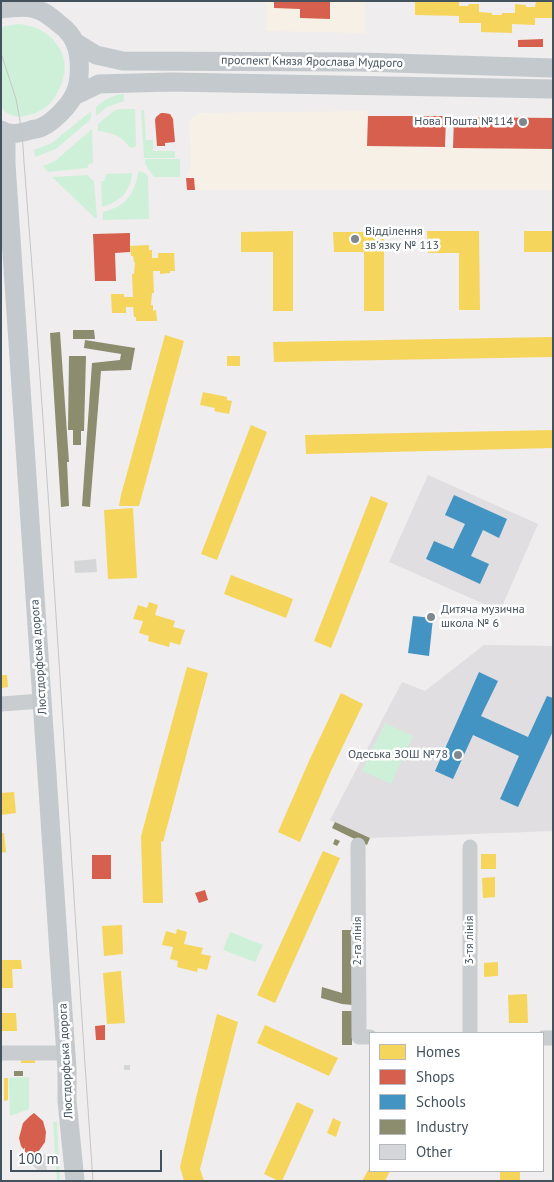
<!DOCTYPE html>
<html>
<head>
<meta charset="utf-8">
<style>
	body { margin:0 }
	#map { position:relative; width:554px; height:1182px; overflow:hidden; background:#efeded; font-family:"PT Sans",sans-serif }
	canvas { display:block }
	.frame { position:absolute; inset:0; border:2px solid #43525c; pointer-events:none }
	.legend { position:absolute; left:369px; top:1032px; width:175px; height:140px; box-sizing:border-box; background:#fff; border:1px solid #b4babe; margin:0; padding:6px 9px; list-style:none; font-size:15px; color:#43525c }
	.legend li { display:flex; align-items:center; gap:10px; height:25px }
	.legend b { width:25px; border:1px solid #b4babe }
	.scale { position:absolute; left:10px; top:1150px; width:152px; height:22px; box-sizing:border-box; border:2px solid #43525c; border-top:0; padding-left:6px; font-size:15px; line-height:18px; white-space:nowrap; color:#43525c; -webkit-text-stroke:4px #fff; paint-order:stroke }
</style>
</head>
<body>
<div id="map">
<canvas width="554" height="1182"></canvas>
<div class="frame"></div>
<ul class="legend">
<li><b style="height:14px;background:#f6d55c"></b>Homes</li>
<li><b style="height:14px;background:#d6604d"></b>Shops</li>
<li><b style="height:14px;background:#4393c3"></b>Schools</li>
<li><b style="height:14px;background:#8c8c6e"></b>Industry</li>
<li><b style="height:14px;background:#d5d6d7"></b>Other</li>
</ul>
<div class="scale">100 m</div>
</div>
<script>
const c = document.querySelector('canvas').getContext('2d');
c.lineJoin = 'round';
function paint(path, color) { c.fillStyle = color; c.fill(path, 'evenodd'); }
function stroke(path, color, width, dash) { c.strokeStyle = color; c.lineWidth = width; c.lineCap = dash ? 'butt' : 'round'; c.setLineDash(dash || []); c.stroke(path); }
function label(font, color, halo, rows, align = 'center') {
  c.font = font + ' "PT Sans",sans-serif'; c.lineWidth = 5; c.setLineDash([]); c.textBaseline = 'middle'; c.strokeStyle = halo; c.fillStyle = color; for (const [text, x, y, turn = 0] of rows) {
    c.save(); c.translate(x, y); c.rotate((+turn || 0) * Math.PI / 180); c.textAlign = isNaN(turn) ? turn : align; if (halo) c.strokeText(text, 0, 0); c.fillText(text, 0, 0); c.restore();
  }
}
const commercial = new Path2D(`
	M 266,1 L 365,1 L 365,33 L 266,31 Z
	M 367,111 L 368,146 L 553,149 L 553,190 L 187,190 L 186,178 L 191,166 L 190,121 L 197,113 Z`);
const education = new Path2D(`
	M 428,475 L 538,524 L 500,611 L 389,562 Z
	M 484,645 L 553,646 L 553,831 L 370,838 L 330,820 L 402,682 L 425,691 Z`);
const green = new Path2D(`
	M 18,24 C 56,27 78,61 56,95 C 49,107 39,113 25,116 C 15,118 7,115 1,107 L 1,27 Z
	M 124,94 L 124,101 L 107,107 L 96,116 L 96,107 C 105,99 112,95 124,94 Z
	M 122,109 L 135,109 L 136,147 L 130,148 C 122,136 112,132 98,131 L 98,124 L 115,110 Z
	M 141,110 L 144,110 L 146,140 L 153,140 L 153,151 L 175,151 L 175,158 L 144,158 Z
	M 91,111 L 91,119 L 56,149 L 35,157 L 34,150 L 52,143 Z
	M 92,129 L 93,163 L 89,164 L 87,168 L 48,172 L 43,166 L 48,164 L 55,161 Z
	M 145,159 L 180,159 L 180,177 L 154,177 L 145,164 Z
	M 140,171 L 146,174 L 148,177 L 149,219 L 103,220 L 103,212 C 125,207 135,194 138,172 Z
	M 132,173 C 131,191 120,202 102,207 L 101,181 L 104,181 L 106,174 Z
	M 88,175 L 89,177 L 94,181 L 97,218 L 95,218 L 52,177 Z
	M 385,723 L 413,736 L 391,784 L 362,771 Z
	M 230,932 L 263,945 L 255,962 L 223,950 Z
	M 29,1077 L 29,1109 L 10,1116 L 9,1078 Z
	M 53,1122 L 57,1122 L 60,1181 L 57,1181 Z`);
const homes = new Path2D(`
	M 415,1 L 459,1 L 459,6 L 468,6 L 469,4 L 479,4 L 479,12 L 492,13 L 492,15 L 502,15 L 502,13 L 515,13 L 515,4 L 526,5 L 526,7 L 535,7 L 536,1 L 553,1 L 553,18 L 535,18 L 535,25 L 512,24 L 512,33 L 481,32 L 481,23 L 459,23 L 459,16 L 415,15 Z
	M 293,231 L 293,311 L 273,311 L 273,252 L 241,252 L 241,232 Z
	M 427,231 L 479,231 L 480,310 L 459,310 L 459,253 L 428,253 Z
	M 524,231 L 553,231 L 553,252 L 524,252 Z
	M 333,232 L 384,232 L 384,311 L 364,311 L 364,252 L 334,252 Z
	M 149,245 L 149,250 L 152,250 L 152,258 L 158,258 L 158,253 L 174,253 L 175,271 L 170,271 L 170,273 L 160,274 L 160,271 L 153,271 L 154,293 L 152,293 L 151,305 L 153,305 L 153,311 L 156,310 L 157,321 L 136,321 L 136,317 L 134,317 L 133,307 L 126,307 L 126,313 L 112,313 L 111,294 L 124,294 L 124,297 L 133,297 L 132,274 L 134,274 L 135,262 L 134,262 L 133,256 L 131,256 L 130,246 Z
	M 165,335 L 184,341 L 139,506 L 119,506 L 121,495 Z
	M 553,337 L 553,357 L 274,362 L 273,342 Z
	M 227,356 L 240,356 L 240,366 L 227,366 Z
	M 203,392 L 227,397 L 227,400 L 232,401 L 229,414 L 214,411 L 215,408 L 200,405 Z
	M 251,425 L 267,432 L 217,560 L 201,554 Z
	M 553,430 L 553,448 L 306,454 L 305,435 Z
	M 371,496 L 388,503 L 331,648 L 314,641 Z
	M 133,508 L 137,578 L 108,579 L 104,510 Z
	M 231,575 L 293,599 L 286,618 L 224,594 Z
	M 149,602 L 158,605 L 155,615 L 175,621 L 173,627 L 185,630 L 180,645 L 170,642 L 169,647 L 148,641 L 149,636 L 139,633 L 143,621 L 133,619 L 138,605 L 147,608 Z
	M 187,667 L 208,673 L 163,842 L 161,841 L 163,903 L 143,903 L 141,836 Z
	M 1,675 L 7,675 L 8,687 L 1,688 Z
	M 341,693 L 363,704 L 331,771 L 300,842 L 278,832 L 309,761 Z
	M 14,792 L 16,813 L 1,815 L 1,793 Z
	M 1,833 L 4,833 L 6,852 L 1,853 Z
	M 323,851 L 340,858 L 275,1003 L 257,995 Z
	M 481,854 L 496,854 L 496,869 L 481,869 Z
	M 495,877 L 495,897 L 483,898 L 482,878 Z
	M 122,925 L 123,954 L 104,956 L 102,926 Z
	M 177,929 L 187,932 L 184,944 L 203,948 L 201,954 L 211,956 L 207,970 L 198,968 L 197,972 L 177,967 L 178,961 L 170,959 L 173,947 L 162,945 L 166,931 L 176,934 Z
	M 1,960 L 21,960 L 22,969 L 12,969 L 13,988 L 1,988 Z
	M 498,962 L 498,976 L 484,977 L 484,963 Z
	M 121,971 L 125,1023 L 107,1024 L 103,973 Z
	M 527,994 L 528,1023 L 509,1023 L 508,995 Z
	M 1,1013 L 16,1013 L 17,1031 L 1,1031 Z
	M 217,1014 L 238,1022 L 200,1169 L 204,1181 L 184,1181 L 180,1167 L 197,1094 Z
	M 265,1025 L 338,1058 L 329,1076 L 257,1043 Z
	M 35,1058 L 35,1063 L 21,1063 L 21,1059 Z
	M 4,1078 L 8,1078 L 8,1100 L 4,1101 Z
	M 297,1102 L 314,1110 L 282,1181 L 279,1181 L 264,1174 Z
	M 333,1118 L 341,1122 L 336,1137 L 327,1133 Z
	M 370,1167 L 370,1171 L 390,1171 L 385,1181 L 362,1181 Z
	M 500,1171 L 520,1171 L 520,1181 L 500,1181 Z`);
const shops = new Path2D(`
	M 274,1 L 330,1 L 330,19 L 300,18 L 300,9 L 274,8 Z
	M 543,39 L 543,47 L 518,47 L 518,40 Z
	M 161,113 L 164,113 L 170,114 L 173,119 L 175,142 L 165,143 L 165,146 L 157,146 L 155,120 L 156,117 Z
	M 368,116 L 446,116 L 445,147 L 367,146 Z
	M 454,117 L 553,118 L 553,149 L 453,148 Z
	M 186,178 L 194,178 L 195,190 L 187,190 Z
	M 130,233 L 130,252 L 115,253 L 116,281 L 95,281 L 93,234 Z
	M 92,855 L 111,855 L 111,879 L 92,879 Z
	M 205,890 L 208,900 L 199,903 L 195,893 Z
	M 105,1025 L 105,1040 L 96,1040 L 95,1026 Z
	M 34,1113 L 43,1121 L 46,1132 L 45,1142 L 36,1155 L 30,1158 L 21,1146 L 19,1138 L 23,1123 L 30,1116 Z`);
const schools = new Path2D(`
	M 454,495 L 507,519 L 499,538 L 483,530 L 471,556 L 489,564 L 480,584 L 426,559 L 434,541 L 453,549 L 465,524 L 445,515 Z
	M 413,616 L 433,618 L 429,656 L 408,653 Z
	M 479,672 L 498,681 L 481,716 L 528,737 L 547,696 L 553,698 L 553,731 L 518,807 L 500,799 L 519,756 L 473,735 L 453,779 L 435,771 Z`);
const industry = new Path2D(`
	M 73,330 L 94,330 L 95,339 L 73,339 Z
	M 60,332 L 69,462 L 67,462 L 69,506 L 61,507 L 50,333 Z
	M 85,340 L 135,348 L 131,370 L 101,371 L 90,507 L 82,506 L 92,363 L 120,360 L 121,354 L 84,348 Z
	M 69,356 L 86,356 L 84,431 L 81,431 L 81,445 L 73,445 L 73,430 L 68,430 Z
	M 335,822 L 370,838 L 367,845 L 332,828 Z
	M 335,839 L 340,841 L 337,846 L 333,844 Z
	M 342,930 L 352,930 L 353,1005 L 342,1004 L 321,998 L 322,987 L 342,993 Z
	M 342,1011 L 352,1011 L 352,1045 L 342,1045 Z
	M 14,1071 L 23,1071 L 23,1076 L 14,1076 Z`);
const building = new Path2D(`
	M 96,559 L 97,572 L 75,573 L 74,561 Z
	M 124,1065 L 130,1065 L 130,1070 L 124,1070 Z
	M 46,1154 L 47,1171 L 38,1172 L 37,1169 L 25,1160 L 36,1155 Z`);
const minor = new Path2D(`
	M 1,704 L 42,701
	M 358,845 L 359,1037 L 370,1037
	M 470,847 L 470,1033
	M 543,1038 L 553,1038
	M 1,1053 L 66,1053`);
const major = new Path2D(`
	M 1,9 C 12,8 25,5 35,9 C 44,11 51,17 58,23 C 65,28 72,35 75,43 C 81,56 81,82 74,95 C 69,106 53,122 42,127 C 39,129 34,129 31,130 C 21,133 10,136 1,130
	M 75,42 L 96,55 L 123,61 L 360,62 L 553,68
	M 74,96 L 99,84 L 171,82 L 553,89
	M 6,133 L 6,164 L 62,998 L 67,1069 L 67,1101 L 75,1181`);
const tram = new Path2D(`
	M 1,53 L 16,99 L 22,132 L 24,162 C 51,501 69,841 93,1181`);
const markers = [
	[523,122,5,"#7f888f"],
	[355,239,5,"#7f888f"],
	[431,617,5,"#7f888f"],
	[458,755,5,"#7f888f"]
];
const streetNames = [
	["проспект Князя Ярослава Мудрого",312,62,1],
	["Люстдорфська дорога",39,657,-94],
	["3-тя лінія",470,940,-90],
	["2-га лінія",358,941,-90],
	["Люстдорфська дорога",66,1061,-93]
];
const poiNames = [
	["Нова Пошта №114",513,122],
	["Відділення",365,232,"left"],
	["зв'язку № 113",365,246,"left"],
	["Дитяча музична",441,610,"left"],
	["школа № 6",441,624,"left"],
	["Одеська ЗОШ №78",448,755]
];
paint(commercial, '#f7f0e7');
paint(education, '#e0dee0');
paint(green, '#cff0d8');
paint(homes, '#f6d55c');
paint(shops, '#d6604d');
paint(schools, '#4393c3');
paint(industry, '#8c8c6e');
paint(building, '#d5d6d7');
stroke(minor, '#c9cdcf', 15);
stroke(major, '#c4c9cd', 19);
stroke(tram, '#c4c6c8', 1);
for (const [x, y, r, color] of markers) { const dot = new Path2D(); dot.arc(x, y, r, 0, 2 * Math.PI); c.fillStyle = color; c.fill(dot); stroke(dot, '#fff', 2); }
label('12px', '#43525c', '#fff', streetNames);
label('12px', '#43525c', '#fff', poiNames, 'right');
</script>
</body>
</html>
